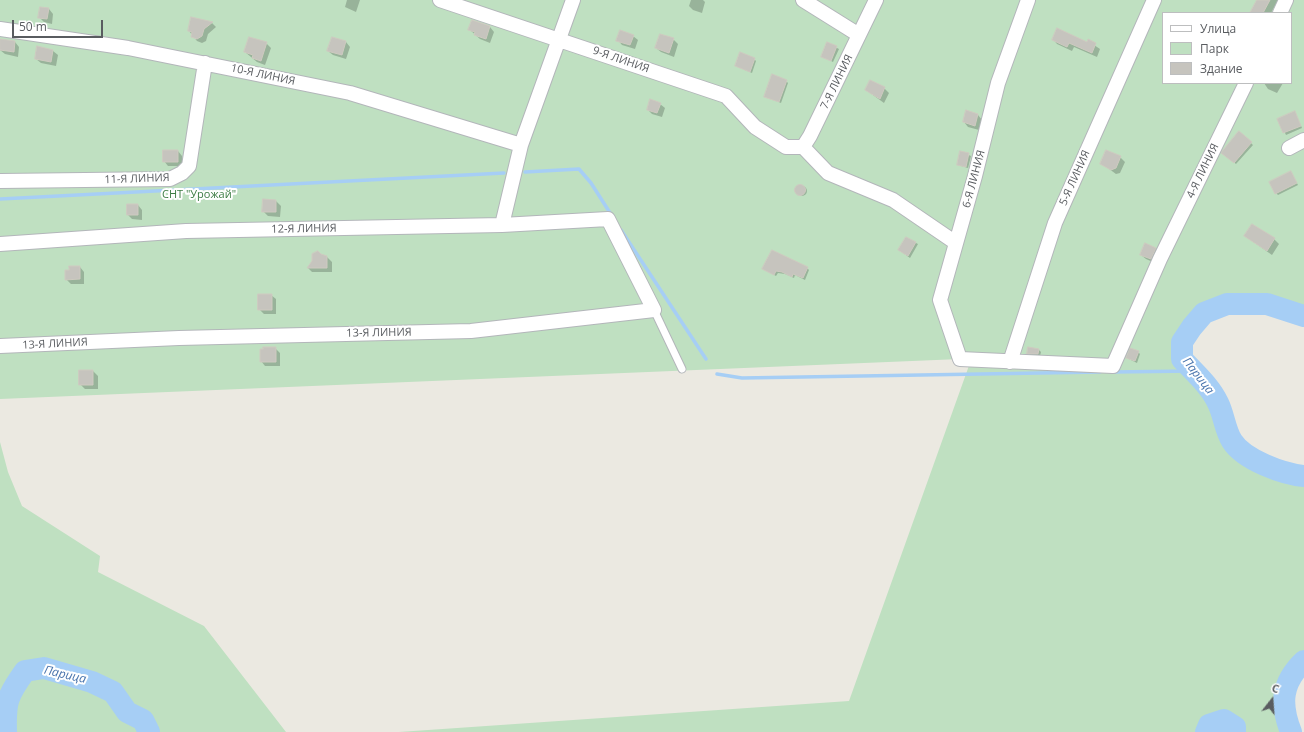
<!DOCTYPE html>
<html>
<head>
<meta charset="utf-8">
<style>
	body { margin:0 }
	#map { position:relative; width:1304px; height:732px; overflow:hidden; background:#ebe9e1; font-family:"Open Sans",sans-serif }
	canvas { display:block }
	.legend { position:absolute; left:1162px; top:12px; width:130px; height:72px; box-sizing:border-box; background:#fff; border:1px solid #bdbebf; margin:0; padding:5px 7px; list-style:none; font-size:12px; color:#595c60 }
	.legend li { display:flex; align-items:center; gap:8px; height:20px }
	.legend b { width:20px; border:1px solid #bdbebf }
	.north { position:absolute; left:1252px; top:680px; width:40px; height:40px; -webkit-text-stroke:3px #fff; paint-order:stroke; rotate:17deg; font-size:11px; font-weight:700; line-height:16px; text-align:center; color:#595c60 }
	.north::after { content:''; display:block; margin:auto; width:14px; height:18px; background:#595c60; clip-path:polygon(50% 0,100% 100%,50% 72%,0 100%) }
	.scale { position:absolute; left:12px; top:20px; width:91px; height:18px; box-sizing:border-box; border:2px solid #595c60; border-top:0; padding-left:5px; font-size:12px; line-height:14px; white-space:nowrap; color:#595c60; -webkit-text-stroke:3px #fff; paint-order:stroke }
</style>
</head>
<body>
<div id="map">
<canvas width="1304" height="732"></canvas>
<ul class="legend">
<li><b style="height:5px;background:#fff"></b>Улица</li>
<li><b style="height:11px;background:#bfe0c1"></b>Парк</li>
<li><b style="height:11px;background:#c6c4be"></b>Здание</li>
</ul>
<div class="north">С</div>
<div class="scale">50 m</div>
</div>
<script>
const c = document.querySelector('canvas').getContext('2d');
c.lineJoin = 'round';
function paint(path, color) { c.fillStyle = color; c.fill(path, 'evenodd'); }
function stroke(path, color, width, dash) { c.strokeStyle = color; c.lineWidth = width; c.lineCap = dash ? 'butt' : 'round'; c.setLineDash(dash || []); c.stroke(path); }
function label(font, color, halo, rows, align = 'center') {
  c.font = font + ' "Open Sans",sans-serif'; c.lineWidth = 4; c.setLineDash([]); c.textBaseline = 'middle'; c.strokeStyle = halo; c.fillStyle = color; for (const [text, x, y, turn = 0] of rows) {
    c.save(); c.translate(x, y); c.rotate((+turn || 0) * Math.PI / 180); c.textAlign = isNaN(turn) ? turn : align; if (halo) c.strokeText(text, 0, 0); c.fillText(text, 0, 0); c.restore();
  }
}
const green = new Path2D(`
	M 0,0 L 1304,0 L 1304,316 L 1267,304 L 1227,304 L 1204,313 L 1192,327 L 1182,342 L 1182,358 C 1195,372 1209,386 1218,403 C 1224,415 1225,430 1232,441 C 1243,460 1283,474 1304,476 L 1304,661 C 1281,683 1280,704 1291,732 L 1235,732 L 1235,727 L 1224,721 L 1209,725 L 1206,732 L 399,732 L 849,701 L 971,360 L 960,359 L 0,399 ZM 1163,13 L 1291,13 L 1291,83 L 1163,83 Z
	M 0,442 L 8,472 L 22,506 L 100,556 L 98,572 L 204,626 L 286,732 L 0,732 Z`);
const shadow = new Path2D(`
	M 347,0 L 360,0 L 356,12 L 345,7 Z
	M 691,0 L 703,0 L 705,2 L 702,13 L 693,10 L 689,6 Z
	M 1259,0 L 1278,0 L 1271,13 L 1252,13 Z
	M 41,8 L 49,9 L 53,14 L 52,24 L 44,22 L 39,17 Z
	M 192,18 L 212,23 L 216,27 L 208,34 L 206,41 L 202,43 L 197,41 L 189,31 Z
	M 473,21 L 490,27 L 494,32 L 490,43 L 480,39 L 470,30 Z
	M 633,36 L 638,40 L 635,49 L 622,45 L 618,40 Z
	M 673,39 L 678,44 L 674,57 L 661,52 L 656,48 Z
	M 1053,39 L 1087,43 L 1088,41 L 1100,49 L 1097,57 L 1074,47 L 1072,51 L 1057,44 Z
	M 15,42 L 19,47 L 18,57 L 5,54 L 0,50 Z
	M 346,42 L 350,47 L 346,59 L 333,55 L 328,51 Z
	M 266,43 L 271,48 L 265,65 L 257,62 L 245,52 Z
	M 827,43 L 839,49 L 833,62 L 822,56 Z
	M 38,48 L 53,51 L 58,55 L 56,66 L 41,63 L 36,59 Z
	M 754,59 L 756,61 L 752,73 L 736,66 Z
	M 786,81 L 788,83 L 781,103 L 765,96 Z
	M 1264,83 L 1283,83 L 1277,93 L 1268,89 Z
	M 884,88 L 889,93 L 884,103 L 866,90 Z
	M 660,104 L 665,108 L 662,117 L 652,114 L 648,110 Z
	M 1295,113 L 1302,128 L 1286,135 L 1279,120 Z
	M 978,115 L 982,120 L 979,130 L 968,127 L 964,122 Z
	M 1239,132 L 1253,145 L 1236,164 L 1223,153 Z
	M 178,151 L 182,156 L 182,166 L 168,166 L 164,161 Z
	M 961,152 L 971,156 L 968,168 L 958,165 Z
	M 1120,157 L 1125,162 L 1120,173 L 1116,174 L 1101,163 Z
	M 1291,173 L 1298,185 L 1278,195 L 1276,193 Z
	M797 191a5 5 0 1 1 10 0a5 5 0 1 1-10 0Z
	M 264,200 L 276,201 L 281,206 L 280,217 L 268,216 L 263,211 Z
	M 138,205 L 142,210 L 142,220 L 132,219 L 128,215 Z
	M 1245,236 L 1274,239 L 1279,244 L 1272,255 Z
	M 906,238 L 918,244 L 910,258 L 899,250 Z
	M 1156,248 L 1160,253 L 1155,263 L 1146,259 L 1141,255 Z
	M 321,255 L 327,257 L 332,262 L 332,272 L 312,272 L 308,268 Z
	M 80,267 L 84,272 L 84,284 L 71,284 L 66,279 Z
	M 807,268 L 809,270 L 805,280 L 795,275 L 794,278 L 785,274 L 778,273 L 776,276 L 764,269 Z
	M 271,295 L 276,299 L 276,314 L 264,314 L 259,309 Z
	M 275,348 L 280,353 L 280,366 L 265,366 L 261,361 L 264,350 Z
	M 1029,348 L 1039,350 L 1041,352 L 1040,356 L 1030,355 L 1028,353 Z
	M 1138,352 L 1140,354 L 1137,363 L 1127,358 Z
	M 93,371 L 98,376 L 98,389 L 85,389 L 80,384 Z`);
const stream = new Path2D(`
	M 525,172 L 579,169 L 591,183 L 612,216
	M 0,199 L 504,173
	M 621,230 L 706,359
	M 1112,372 L 1193,371
	M 717,374 L 742,378 L 1100,372`);
const river = new Path2D(`
	M 1304,316 L 1267,304 L 1227,304 L 1204,313 L 1192,327 L 1182,342 L 1182,359 C 1195,373 1210,386 1218,403 C 1224,415 1225,430 1232,441 C 1244,460 1283,474 1304,476
	M 6,732 C 5,702 7,696 25,671 L 44,668 L 92,682 L 113,692 L 127,712 L 143,720 L 149,732
	M 1206,732 L 1209,725 L 1224,720 L 1235,727 L 1235,732
	M 1291,732 C 1280,704 1281,683 1304,661`);
const building = new Path2D(`
	M 1257,0 L 1270,0 L 1263,13 L 1250,13 Z
	M 40,7 L 49,8 L 47,19 L 38,18 Z
	M 191,17 L 213,22 L 204,29 L 202,36 L 197,39 L 191,37 L 192,32 L 188,31 Z
	M 472,20 L 490,26 L 486,39 L 474,35 L 475,32 L 468,30 Z
	M 1057,28 L 1087,42 L 1088,39 L 1096,43 L 1092,53 L 1069,43 L 1067,47 L 1052,40 Z
	M 620,30 L 634,35 L 630,45 L 616,41 Z
	M 660,34 L 674,38 L 669,53 L 655,48 Z
	M 249,37 L 267,42 L 261,61 L 252,58 L 253,55 L 244,52 Z
	M 332,37 L 346,41 L 342,55 L 327,51 Z
	M 0,39 L 15,41 L 14,52 L 0,50 Z
	M 827,42 L 837,46 L 831,61 L 821,57 Z
	M 37,46 L 53,50 L 51,62 L 35,59 Z
	M 740,52 L 755,58 L 750,72 L 735,66 Z
	M 772,74 L 787,80 L 779,102 L 764,97 Z
	M 870,80 L 885,87 L 880,99 L 865,90 Z
	M 650,99 L 661,103 L 657,113 L 647,110 Z
	M 966,110 L 978,114 L 975,126 L 963,122 Z
	M 1295,111 L 1301,126 L 1283,133 L 1277,119 Z
	M 1239,131 L 1252,142 L 1234,163 L 1221,153 Z
	M 163,150 L 178,150 L 178,162 L 163,162 Z
	M 1106,150 L 1121,156 L 1116,168 L 1111,170 L 1100,164 Z
	M 960,151 L 969,153 L 966,167 L 957,165 Z
	M 1291,171 L 1297,183 L 1275,194 L 1269,182 Z
	M794.5 190a5.5 5.5 0 1 1 11 0a5.5 5.5 0 1 1-11 0Z
	M 263,199 L 276,200 L 276,212 L 262,212 Z
	M 127,204 L 138,204 L 138,215 L 127,215 Z
	M 1252,224 L 1275,238 L 1267,251 L 1244,236 Z
	M 906,237 L 916,242 L 908,256 L 898,250 Z
	M 1145,243 L 1156,248 L 1151,259 L 1140,255 Z
	M 772,250 L 808,267 L 803,278 L 793,274 L 792,277 L 782,272 L 776,271 L 774,275 L 762,269 Z
	M 318,251 L 321,254 L 327,256 L 327,268 L 307,268 L 312,261 L 312,254 Z
	M 69,266 L 80,266 L 80,279 L 65,280 L 65,270 L 69,270 Z
	M 258,294 L 272,294 L 272,310 L 258,310 Z
	M 263,347 L 276,347 L 276,362 L 260,362 L 260,349 L 263,349 Z
	M 1028,347 L 1039,349 L 1038,354 L 1027,354 Z
	M 1130,348 L 1139,351 L 1135,361 L 1126,358 Z
	M 79,370 L 93,370 L 93,385 L 79,385 Z`);
const service = new Path2D(`
	M 654,310 L 682,369`);
const minor = new Path2D(`
	M 440,0 L 726,96 L 755,127 L 786,147 L 803,147 L 810,136 L 876,0
	M 803,0 L 859,35
	M 1028,0 L 998,83 L 975,176 L 940,300 L 960,359 L 1113,366 L 1160,259 L 1246,83
	M 1280,13 L 1286,0
	M 0,29 L 128,48 L 350,93 L 521,145
	M 803,147 L 828,173 L 893,200 L 956,243
	M 1289,148 L 1304,140
	M 0,181 L 170,179 L 182,173 L 189,166 L 205,63
	M 502,225 L 521,145 L 573,0
	M 0,244 L 186,231 L 502,225 L 608,219 L 654,310 L 471,331 L 179,338 L 0,346
	M 1010,362 L 1055,223 L 1154,0`);
const streetNames = [
	["9-Я ЛИНИЯ",621,60,19],
	["10-Я ЛИНИЯ",263,75,12],
	["7-Я ЛИНИЯ",837,82,-64],
	["4-Я ЛИНИЯ",1203,171,-64],
	["5-Я ЛИНИЯ",1075,178,-66],
	["11-Я ЛИНИЯ",137,179,-2],
	["6-Я ЛИНИЯ",974,179,-75],
	["12-Я ЛИНИЯ",304,229,-1],
	["13-Я ЛИНИЯ",379,333,-1],
	["13-Я ЛИНИЯ",55,344,-3]
];
const parkNames = [
	["СНТ \"Урожай\"",199,195]
];
const waterNames = [
	["Парица",1198,376,52],
	["Парица",65,675,13]
];
paint(green, '#bfe0c1');
paint(shadow, '#0003');
stroke(stream, '#a6cef5', 3.5);
stroke(river, '#a6cef5', 22);
paint(building, '#c6c4be');
stroke(building, '#cecbc0', 1);
stroke(service, '#b3b6ba', 9);
stroke(minor, '#b3b6ba', 16);
stroke(service, '#fff', 7);
stroke(minor, '#fff', 14);
label('11px', '#595c60', '#fff', streetNames);
label('11px', '#3c7c43', '#fff', parkNames);
label('italic 12px', '#4974ad', '#fff', waterNames);
</script>
</body>
</html>
